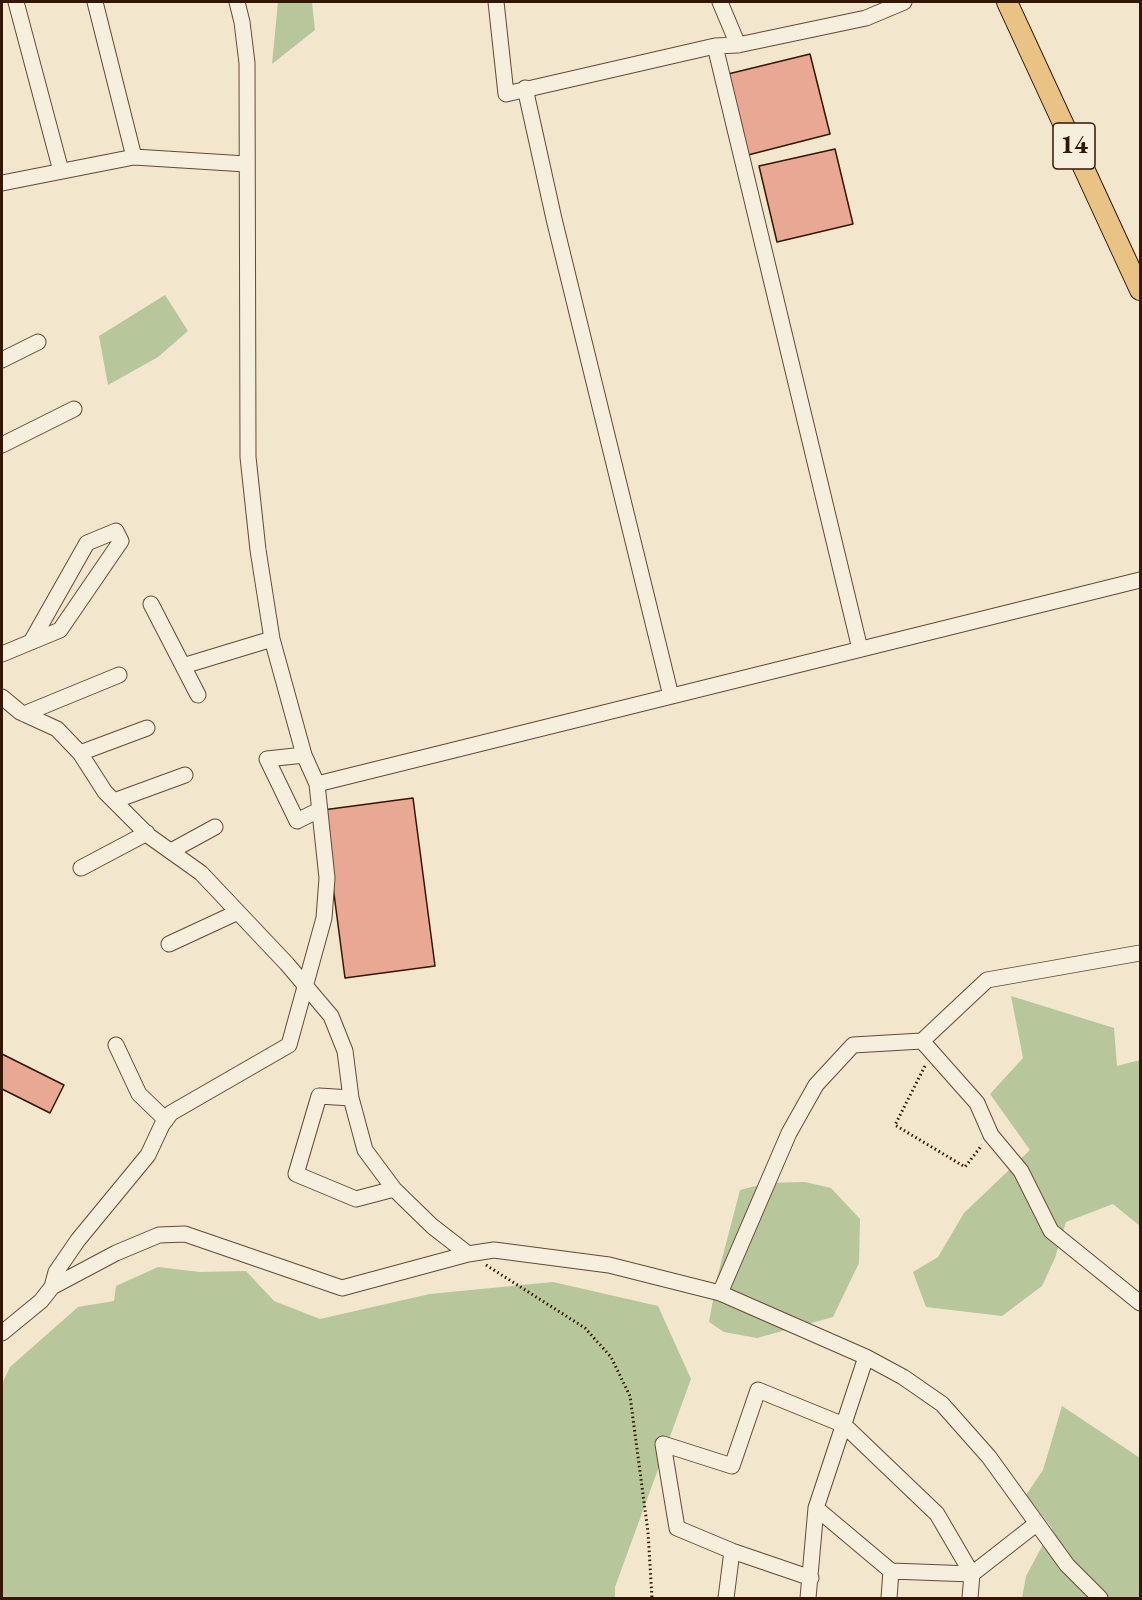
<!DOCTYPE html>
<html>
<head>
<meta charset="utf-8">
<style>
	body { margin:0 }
	#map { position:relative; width:1142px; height:1600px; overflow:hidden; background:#f2e6cd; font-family:"EB Garamond",serif }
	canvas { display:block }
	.frame { position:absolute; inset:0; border:3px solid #331603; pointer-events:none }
</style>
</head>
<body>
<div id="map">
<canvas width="1142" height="1600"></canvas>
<div class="frame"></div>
</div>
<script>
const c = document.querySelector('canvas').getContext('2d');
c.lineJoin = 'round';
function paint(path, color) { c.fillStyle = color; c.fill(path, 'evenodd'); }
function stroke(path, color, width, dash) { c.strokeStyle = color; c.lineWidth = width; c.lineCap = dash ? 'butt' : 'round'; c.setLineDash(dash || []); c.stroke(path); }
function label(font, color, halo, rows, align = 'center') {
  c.font = font + ' "EB Garamond",serif'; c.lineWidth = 6; c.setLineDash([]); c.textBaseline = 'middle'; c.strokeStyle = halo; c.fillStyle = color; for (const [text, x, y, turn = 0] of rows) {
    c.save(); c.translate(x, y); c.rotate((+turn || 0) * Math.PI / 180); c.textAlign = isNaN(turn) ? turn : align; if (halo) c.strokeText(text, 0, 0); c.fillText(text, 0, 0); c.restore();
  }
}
const green = new Path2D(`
	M 278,2 L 312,2 L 315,30 L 272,64 Z
	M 165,295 L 188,331 L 158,357 L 108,385 L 99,336 Z
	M 1011,996 L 1114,1028 L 1117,1066 L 1140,1060 L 1140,1226 L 1113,1204 L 1066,1222 L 1055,1258 L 1042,1286 L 1002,1316 L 926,1307 L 913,1272 L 938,1257 L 964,1213 L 1030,1150 L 990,1094 L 1023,1058 Z
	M 805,1182 L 831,1188 L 860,1219 L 859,1263 L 833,1317 L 757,1338 L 724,1332 L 709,1322 L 717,1278 L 740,1190 L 767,1183 Z
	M 158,1267 L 200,1272 L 246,1271 L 274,1301 L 320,1319 L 430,1294 L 553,1282 L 658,1306 L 691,1379 L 615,1587 L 615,1598 L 2,1598 L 2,1384 L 10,1367 L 78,1307 L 114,1301 L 116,1286 Z
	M 1062,1406 L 1140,1458 L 1140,1598 L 1022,1598 L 1026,1576 L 1052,1528 L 1026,1495 L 1043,1470 Z`);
const building = new Path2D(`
	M 810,54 L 830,134 L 748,155 L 728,74 Z
	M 835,149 L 853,224 L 777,242 L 759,166 Z
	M 413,798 L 435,966 L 345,978 L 323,810 Z
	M 2,1054 L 64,1085 L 50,1113 L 2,1089 Z`);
const path = new Path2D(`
	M 925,1066 L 895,1125 L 965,1167 L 982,1145
	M 486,1265 L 585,1328 L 611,1357 L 630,1396 L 648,1532 L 652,1598`);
const minor = new Path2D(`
	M 16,2 L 61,171
	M 95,2 L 134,157
	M 496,2 L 506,94 L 715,46 L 738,45 L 866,18 L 904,2
	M 720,2 L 738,45
	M 715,46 L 860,649
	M 525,88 L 554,219 L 671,696
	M 2,183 L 134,157 L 246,164
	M 2,360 L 38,342
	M 2,445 L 74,409
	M 151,604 L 198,695
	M 2,654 L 60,630 L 121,541 L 116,531 L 87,543 L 31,642
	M 183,666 L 272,639
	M 2,697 L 20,712 L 57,729 L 80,753 L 105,792 L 149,836 L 201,873 L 287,964 L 331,1016 L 345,1051 L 351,1098 L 365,1150 L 394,1189 L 432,1226 L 468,1254
	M 24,714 L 119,675
	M 80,753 L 147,728
	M 304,755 L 267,759 L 297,821 L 319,810
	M 317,784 L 1140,580
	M 114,801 L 185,775
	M 171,851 L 215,827
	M 81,868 L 147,833
	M 169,944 L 238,912
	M 922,1041 L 977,1103 L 991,1135 L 1021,1171 L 1051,1231 L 1140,1303
	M 116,1045 L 139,1094 L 166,1120
	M 351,1098 L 319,1096 L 296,1174 L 356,1199 L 394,1189
	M 52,1287 L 116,1253 L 159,1235 L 185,1234 L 342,1288 L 468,1254 L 494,1250 L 609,1265 L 720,1293 L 866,1357 L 903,1377 L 942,1404 L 989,1457 L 1067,1565 L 1100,1598
	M 720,1293 L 789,1133 L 816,1085 L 853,1045 L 922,1041 L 987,980 L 1140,953
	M 2,1333 L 41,1301 L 52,1287 L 56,1272 L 78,1240 L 148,1155 L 162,1125 L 171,1113 L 289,1045 L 324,918 L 327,878 L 317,784 L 304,755 L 272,639 L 258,550 L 248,457 L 247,63 L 242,22 L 237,2
	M 816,1508 L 891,1571 L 972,1574 L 1036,1524
	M 811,1578 L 732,1551 L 677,1528 L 663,1444 L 732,1466 L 758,1390 L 844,1425 L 937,1514 L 972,1574 L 970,1598
	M 726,1598 L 732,1551
	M 808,1598 L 816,1508 L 866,1357
	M 889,1598 L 891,1571`);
const major = new Path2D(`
	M 1007,2 L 1140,290`);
const shields = [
	[1074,146,42]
];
const shieldNames = [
	["14",1074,146]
];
paint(green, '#b7c69b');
paint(building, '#e8a893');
stroke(building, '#331603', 1.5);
stroke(minor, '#634a36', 17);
stroke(major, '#331603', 22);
stroke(path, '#331603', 3, [1.5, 3]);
stroke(minor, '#f7efde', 15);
stroke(major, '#e9c386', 20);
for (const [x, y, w] of shields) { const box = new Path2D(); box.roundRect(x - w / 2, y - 23, w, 46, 4.5); c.fillStyle = '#f7efde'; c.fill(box); stroke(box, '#331603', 1.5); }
label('bold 26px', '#331603', null, shieldNames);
</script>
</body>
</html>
